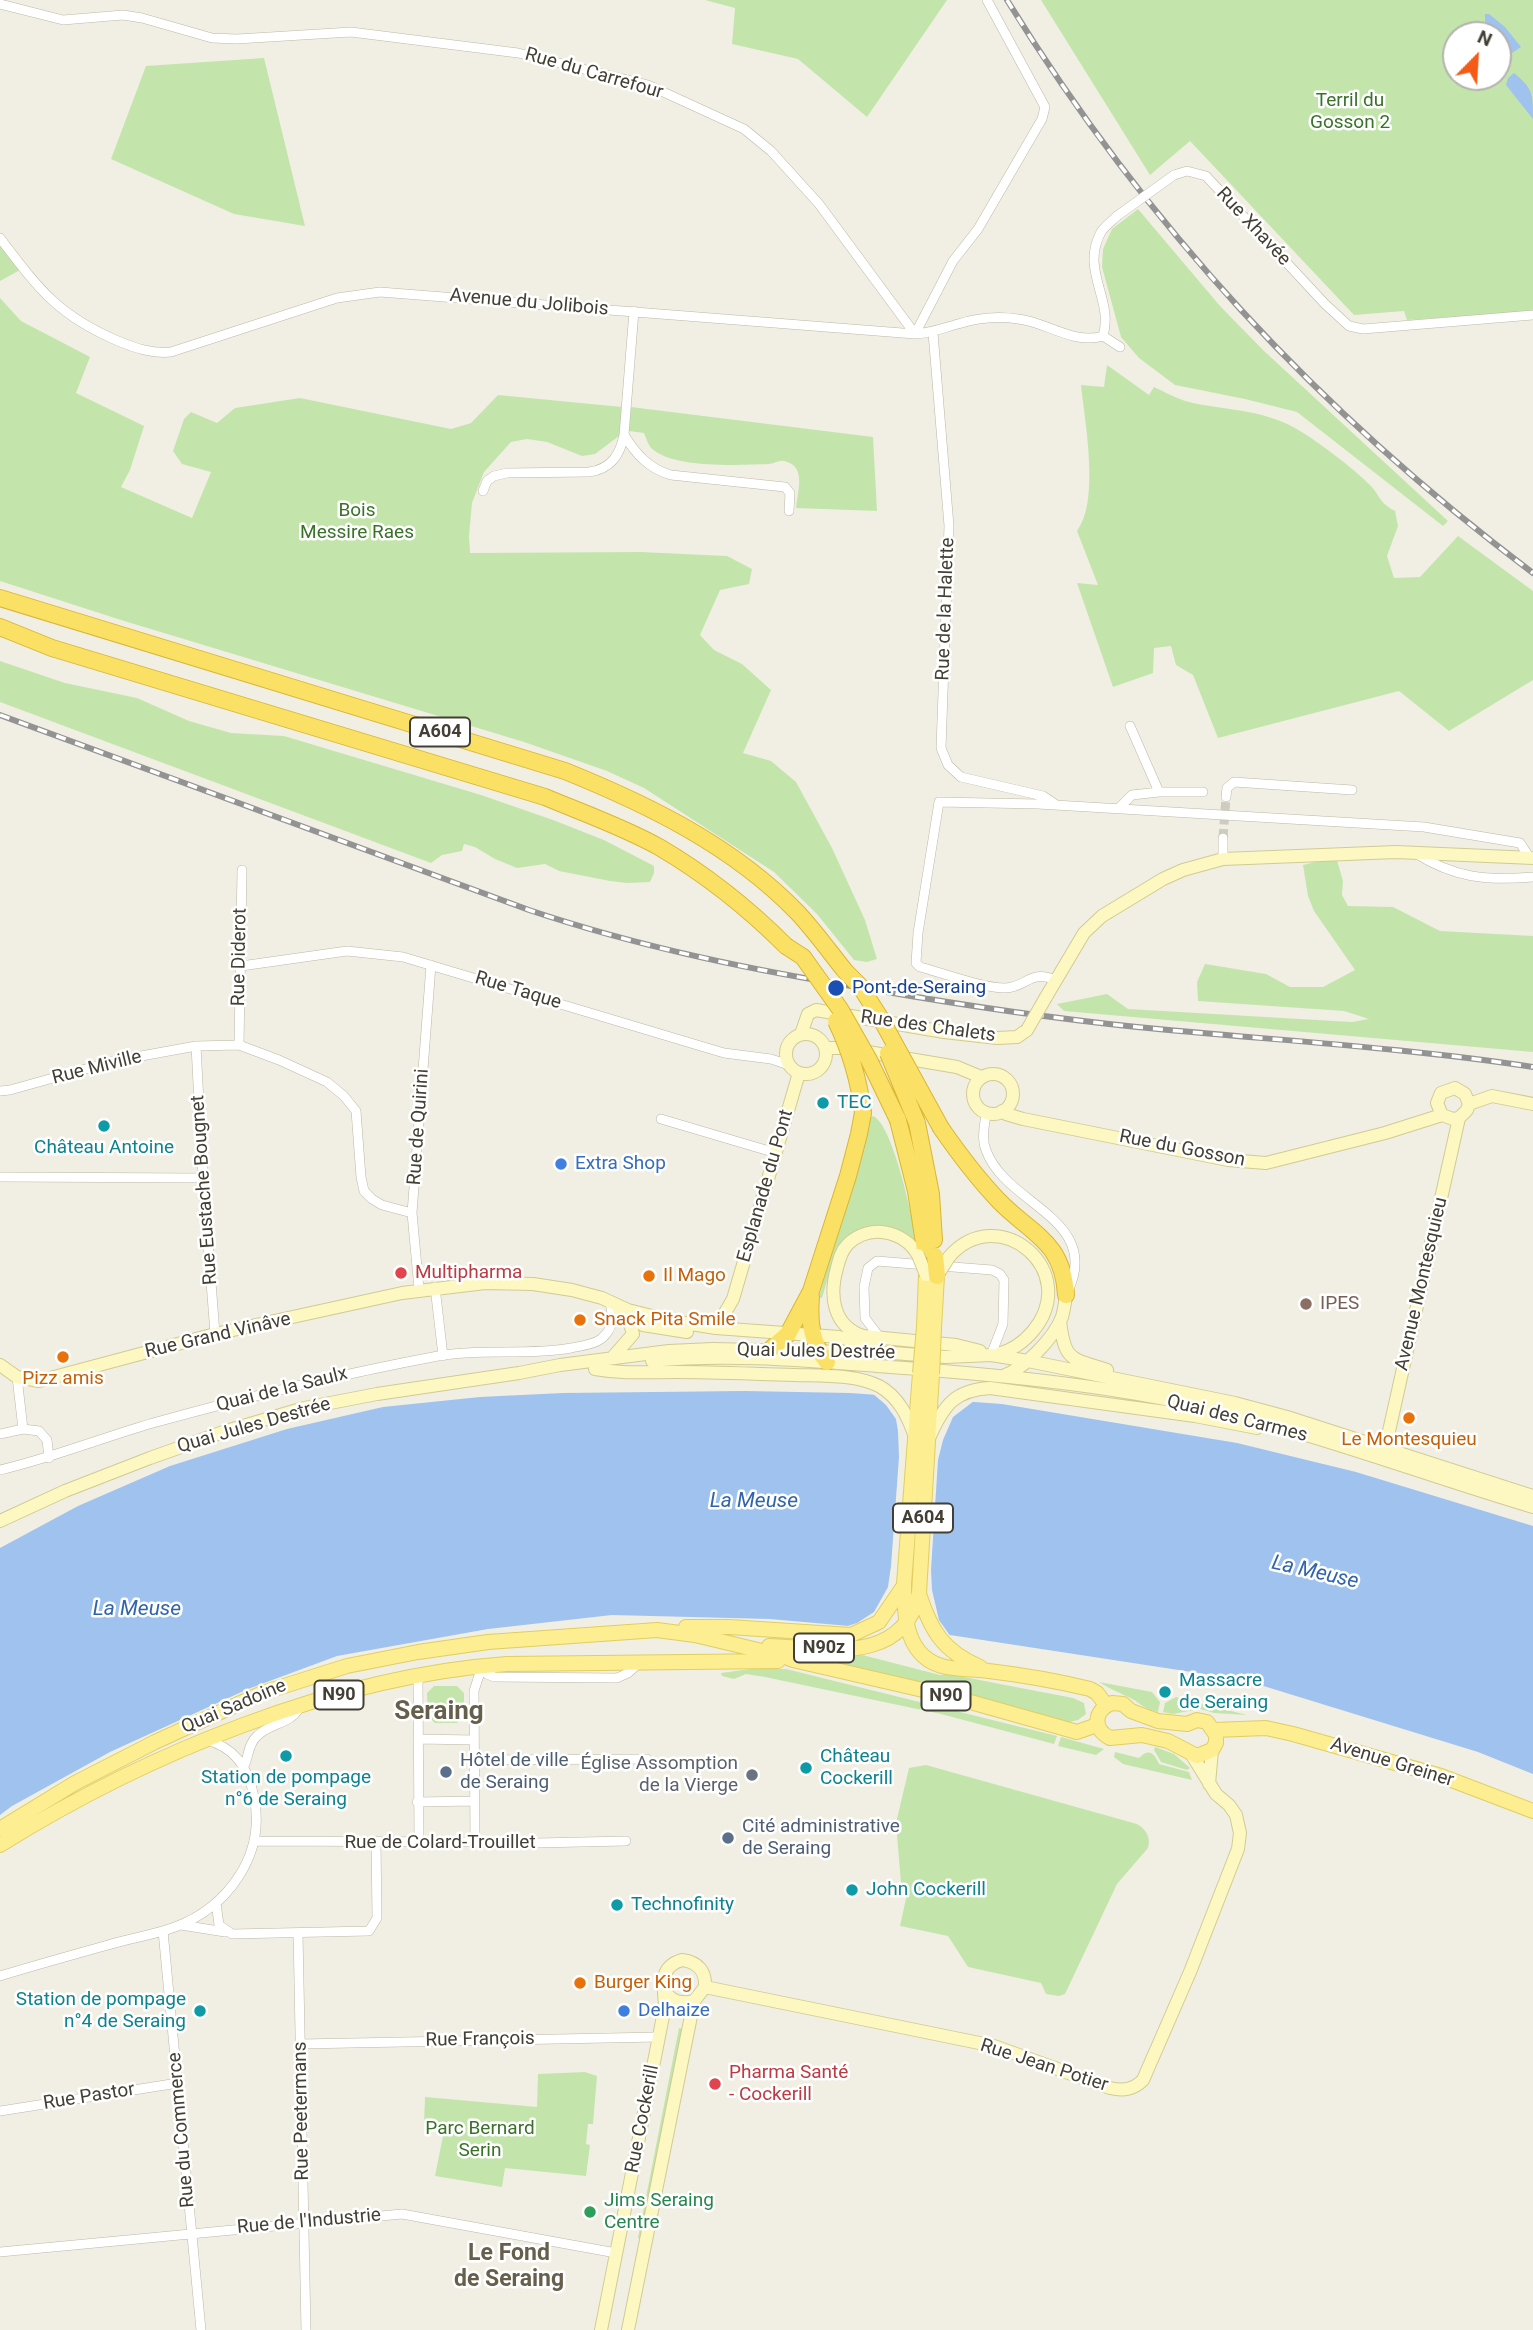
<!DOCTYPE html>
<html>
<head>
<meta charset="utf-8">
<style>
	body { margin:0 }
	#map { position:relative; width:1533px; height:2330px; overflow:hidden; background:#f1efe3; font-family:Roboto,sans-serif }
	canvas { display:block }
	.north { position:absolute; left:1442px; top:21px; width:70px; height:70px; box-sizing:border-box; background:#fff; border:2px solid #b4b2ae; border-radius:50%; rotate:24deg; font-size:19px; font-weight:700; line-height:28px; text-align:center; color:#433f34 }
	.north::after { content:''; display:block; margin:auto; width:24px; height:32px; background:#f55a16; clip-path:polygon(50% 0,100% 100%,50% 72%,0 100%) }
</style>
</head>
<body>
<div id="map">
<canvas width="1533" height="2330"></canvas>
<div class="north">N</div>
</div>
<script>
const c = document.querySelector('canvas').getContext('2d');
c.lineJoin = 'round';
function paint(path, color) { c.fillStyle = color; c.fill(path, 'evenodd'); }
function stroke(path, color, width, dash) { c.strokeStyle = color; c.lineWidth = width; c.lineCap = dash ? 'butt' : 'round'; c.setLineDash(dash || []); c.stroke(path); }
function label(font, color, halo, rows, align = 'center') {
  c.font = font + ' Roboto,sans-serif'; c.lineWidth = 5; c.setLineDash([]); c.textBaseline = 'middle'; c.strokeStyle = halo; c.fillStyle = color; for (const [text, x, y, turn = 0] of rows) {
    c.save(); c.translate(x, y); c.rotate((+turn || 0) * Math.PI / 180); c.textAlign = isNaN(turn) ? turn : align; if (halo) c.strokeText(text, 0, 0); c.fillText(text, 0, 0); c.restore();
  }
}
const green = new Path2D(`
	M 705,0 L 947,0 L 867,117 L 798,59 L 732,44 L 735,8 Z
	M 1041,0 L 1533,0 L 1533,312 L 1407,320 L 1404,311 L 1354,315 L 1190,141 L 1150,175 ZM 1456,35 L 1498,35 L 1498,77 L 1456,77 Z
	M 264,58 L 305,226 L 234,214 L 111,159 L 146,66 Z
	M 1138,209 L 1220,306 L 1263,350 L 1448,521 L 1443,526 L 1297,412 L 1245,399 L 1175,385 L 1139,358 L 1121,337 L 1102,267 L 1103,249 L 1112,229 Z
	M 0,245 L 20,270 L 0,281 Z
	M 0,298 L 21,321 L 90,357 L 76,393 L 144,426 L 130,470 L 121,487 L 192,518 L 211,472 L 182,464 L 173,451 L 184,419 L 191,412 L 217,423 L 235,408 L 300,398 L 451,429 L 471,423 L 498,395 L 622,407 L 619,436 L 595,454 L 582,456 L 547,442 L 527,439 L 511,442 L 484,472 L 472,503 L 469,536 L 470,553 L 641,552 L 727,556 L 752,569 L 749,584 L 720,590 L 700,635 L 714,650 L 742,664 L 771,690 L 743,753 L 771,761 L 796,782 L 832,848 L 865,920 L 877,959 L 867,962 L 854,960 L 817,914 L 774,872 L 644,788 L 607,771 L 524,742 L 121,620 L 0,581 Z
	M 1107,365 L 1149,395 L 1154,387 C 1165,392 1177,399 1189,402 C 1223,410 1260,409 1293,427 C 1314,438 1353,468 1370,485 C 1381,496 1377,501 1395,511 L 1398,526 L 1387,556 L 1394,578 L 1420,577 L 1458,536 L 1533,591 L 1533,680 L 1449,731 L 1399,691 L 1218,738 L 1193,675 L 1176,665 L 1171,646 L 1154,648 L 1153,673 L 1113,687 L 1077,583 L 1098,585 L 1077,531 C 1100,501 1085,423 1081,385 L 1104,387 Z
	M 631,407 L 873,437 L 877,511 L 796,508 C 797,497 802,480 797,470 C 795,465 789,462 784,461 C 779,460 774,464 768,464 C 739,465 673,469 651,448 C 648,444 646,438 644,433 L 629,431 Z
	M 0,661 L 65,683 L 137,698 L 189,721 L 231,733 L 284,736 L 481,795 L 553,820 L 604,840 L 654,866 L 654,873 L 650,882 L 627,883 L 610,881 L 559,871 L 545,864 L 517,868 L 495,859 L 475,847 L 464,844 L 462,851 L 442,855 L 431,863 L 0,702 Z
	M 1336,857 L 1343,881 L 1342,895 L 1348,906 L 1393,907 L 1440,931 L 1533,936 L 1533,1052 L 1064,1011 L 1057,1004 L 1107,994 L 1128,1009 L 1352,1022 L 1369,1019 L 1344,1011 L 1198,1001 L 1197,982 L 1205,964 L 1266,974 L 1290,987 L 1323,987 L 1355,970 L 1314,911 L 1308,896 L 1303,865 Z
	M 873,1116 C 893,1124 913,1220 917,1244 L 897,1230 L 877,1226 L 832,1264 L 822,1298 L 819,1297 L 870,1118 Z
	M 782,1650 L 843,1650 L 940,1675 L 948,1674 L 1073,1698 L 1084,1703 L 1086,1714 L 1078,1720 L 1069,1722 Z
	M 751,1669 L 786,1669 L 1057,1736 L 1054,1744 L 941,1714 L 765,1677 L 746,1674 L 734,1679 L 722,1676 L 721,1673 Z
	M 1099,1682 L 1152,1692 L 1160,1702 L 1158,1712 C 1141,1708 1139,1701 1126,1696 C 1116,1691 1108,1688 1099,1682 Z
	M 434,1686 L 457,1686 L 464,1693 L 464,1716 L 457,1723 L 435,1723 L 428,1716 L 427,1693 Z
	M 1176,1697 L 1247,1715 L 1214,1713 L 1200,1709 L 1173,1714 L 1163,1712 L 1165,1703 Z
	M 1061,1737 L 1104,1749 L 1096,1755 L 1058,1746 Z
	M 1155,1747 L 1174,1754 L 1190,1768 L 1187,1770 L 1161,1762 L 1154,1750 Z
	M 1115,1752 L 1139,1758 C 1149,1748 1154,1753 1159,1764 L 1189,1772 L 1192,1780 L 1123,1764 L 1114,1757 Z
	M 926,1765 L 1137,1824 C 1146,1829 1151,1837 1148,1848 L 1117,1884 L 1065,1994 L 1059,1996 L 1046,1994 L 1041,1983 L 968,1967 L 948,1936 L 900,1926 L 909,1885 L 901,1883 L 896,1823 L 909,1768 Z
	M 679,2028 L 683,2029 L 641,2239 L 638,2238 Z
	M 585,2072 L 597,2076 L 593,2124 L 588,2124 L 586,2144 L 590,2145 L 586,2176 L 505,2168 L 502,2187 L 435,2176 L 445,2126 L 424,2123 L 425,2097 L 537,2107 L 538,2074 Z`);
const water = new Path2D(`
	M 1485,14 L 1489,14 L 1505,27 L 1521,47 L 1509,55 L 1498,40 L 1498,35 L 1494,35 L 1485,23 Z
	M 1514,73 C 1533,89 1533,93 1533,119 L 1506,85 L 1508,78 Z
	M 744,1391 L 850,1393 L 1002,1404 L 1237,1443 L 1356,1472 L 1533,1526 L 1533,1774 L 1478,1752 L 1244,1680 L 950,1635 L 770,1619 L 612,1615 L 488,1629 L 337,1656 L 248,1689 L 110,1752 L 12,1806 L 0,1815 L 0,1548 L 78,1506 L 170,1466 L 287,1429 L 383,1407 L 480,1397 L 563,1393 Z`);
const pier = new Path2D(`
	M 872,1393 L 974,1401 L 953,1417 L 943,1440 L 938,1460 L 931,1570 L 932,1590 L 939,1620 L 951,1637 L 841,1628 L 857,1623 L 874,1612 L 888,1587 L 891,1566 L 899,1457 L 898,1431 L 896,1419 L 886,1405 Z`);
const streetTunnel = new Path2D(`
	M 1223,838 L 1226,797`);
const street = new Path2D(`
	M 0,4 L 63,20 L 123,15 L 142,18 L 212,38 L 237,39 L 351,32 L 518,53 L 648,85 L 744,129 L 771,151 L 819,204 L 915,334
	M 1174,175 L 1187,171 L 1206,176 L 1325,304 L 1349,326 L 1363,329 L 1533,315
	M 0,238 C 39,289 57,315 118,341 C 135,348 152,354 171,352 L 337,298 L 380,292 L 915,334 C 931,333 943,328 958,324 C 977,318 998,316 1018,319 C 1047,322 1073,345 1103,336
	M 634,311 L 624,435 C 636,454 649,469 671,475 L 785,487 L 790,493 L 789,511
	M 933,333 L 949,526 L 941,748 L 948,765 L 961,777 L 1043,796 L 1055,804
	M 915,334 L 953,261 L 978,229 L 1042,119 L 1045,107 L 987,0
	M 1103,336 C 1114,299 1080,271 1101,232 C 1105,226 1112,221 1117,216
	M 1103,336 L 1120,347
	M 483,491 L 487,481 L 494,476 L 507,473 L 589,472 C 611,469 620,455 624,435
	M 1130,726 L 1159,792
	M 1226,797 L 1227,788 L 1234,782 L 1352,790
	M 1119,808 L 1132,795 L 1159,792 L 1203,792
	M 1223,838 L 1223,859
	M 1415,853 C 1455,878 1486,881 1533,877
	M 241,966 L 347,951 L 403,957 L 724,1053 L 771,1059 L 789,1065
	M 1056,980 C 1029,969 1028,987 1005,988 C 982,988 943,973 920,967 L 916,963 L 918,933 L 939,802 L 1038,804 L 1424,827 L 1520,843 L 1530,858
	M 239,1045 L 242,870
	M 196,1046 L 203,1178 L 215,1334
	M 0,1091 L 10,1090 L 114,1061 L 196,1046 L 239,1045 L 279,1060 L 327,1082 L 344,1096 L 356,1111 L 361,1177 L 364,1191 L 372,1199 L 382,1205 L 412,1213
	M 986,1112 C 985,1125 981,1138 986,1150 C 1005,1205 1102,1218 1068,1291
	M 661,1119 L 776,1153
	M 0,1177 L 203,1178
	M 940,1266 L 992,1270 L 1000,1274 L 1004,1280 L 1003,1324 L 991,1355
	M 435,1287 L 443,1356
	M 419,1289 L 412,1213 L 431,965
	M 880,1338 L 865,1318 L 864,1287 L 868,1268 L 877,1261 L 926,1265
	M 17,1377 L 23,1429
	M 0,1434 L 23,1429 L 39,1431 L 47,1440 L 49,1458
	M 0,1470 C 52,1458 101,1438 153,1423 C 247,1397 342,1374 438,1356 C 482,1348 527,1356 571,1348 C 581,1346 593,1345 601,1339 C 614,1329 614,1314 609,1300
	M 482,1666 L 487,1674 L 494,1677 L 617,1678 L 628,1673 L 638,1664
	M 418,1675 L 419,1842
	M 418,1739 L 474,1740
	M 474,1760 L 647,1759
	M 244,1766 C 249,1756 248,1744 257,1736 C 270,1723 291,1724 299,1708
	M 417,1802 L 474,1801
	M 255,1841 L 480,1842 L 493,1844 L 626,1841
	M 475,1842 L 474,1691 L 482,1666
	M 216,1903 L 219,1925 L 232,1934 L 369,1931 L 377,1918 L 376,1842
	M 181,1925 L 225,1932
	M 163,1931 L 201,2330
	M 298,1933 L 306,2330
	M 0,1976 C 36,1965 72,1955 108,1945 C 130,1938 154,1935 175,1927 C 228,1907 266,1855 254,1797 C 249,1769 235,1747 206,1740
	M 301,2044 L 659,2037
	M 0,2111 L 178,2083
	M 0,2252 L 402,2214 L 616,2253`);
const secondary = new Path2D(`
	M 1046,997 L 1084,933 L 1102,916 L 1163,879 L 1183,870 L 1223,859 L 1396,852 L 1533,858
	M 801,1034 L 808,1014 L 816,1010 L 944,1032 L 997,1038 L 1017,1037 L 1027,1030
	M786 1054a20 20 0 1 1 40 0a20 20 0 1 1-40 0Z
	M 825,1048 L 844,1048 L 957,1067 L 981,1077
	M973 1094a20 20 0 1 1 40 0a20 20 0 1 1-40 0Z
	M 1469,1104 L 1492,1096 L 1533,1104
	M 1002,1111 L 1006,1114 L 1023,1119 L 1228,1160 L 1266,1163 L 1385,1133 L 1442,1115 L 1453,1119 L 1459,1118 L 1467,1110 L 1469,1104 L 1465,1094 L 1455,1088 L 1441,1093 L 1437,1103 L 1442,1115
	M 918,1255 C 904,1231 870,1223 848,1244 C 841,1251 839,1260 837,1268 C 829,1296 833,1326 863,1336 L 956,1345 L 980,1351
	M 949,1257 C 998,1200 1083,1271 1033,1331 C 1023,1343 1013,1350 998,1354
	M 619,1310 L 643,1325 L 687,1332
	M 1060,1321 C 1065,1362 1071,1358 1107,1370
	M 716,1328 L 733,1299 L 799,1073
	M 612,1358 L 633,1334 L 628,1318
	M 652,1361 C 730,1353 811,1361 890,1367 C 1004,1375 1130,1387 1240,1416 C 1339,1442 1435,1478 1533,1507
	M 0,1365 L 17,1377 L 39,1381 L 215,1334 L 402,1293 L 485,1283 L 533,1284 L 572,1290 L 602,1298 L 628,1310 L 672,1321 L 716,1328 L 839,1337 L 875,1347
	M 595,1369 C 624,1374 647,1372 676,1372 C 715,1372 755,1374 794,1375 C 820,1376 855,1374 879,1386 C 899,1397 908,1417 915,1437
	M 1003,1376 C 1024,1369 1054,1338 1062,1317 C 1064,1310 1065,1303 1066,1295
	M 930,1436 C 944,1405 955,1390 990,1388 L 1195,1416 L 1257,1428
	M 1385,1449 L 1459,1118
	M 0,1521 L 65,1491 L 150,1458 L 226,1431 L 304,1408 L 377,1394 L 519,1373 L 560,1365 L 669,1351 L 713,1349 L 893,1353 L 946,1357 L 991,1355 L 1028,1361 L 1235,1403 L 1287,1417 L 1533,1496
	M 1209,1784 L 1212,1750
	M 705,1987 L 994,2046 L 1110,2088 C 1123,2091 1133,2090 1143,2080 L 1190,1972 L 1238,1849 L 1240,1833 L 1236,1815 L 1229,1805 L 1216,1794 L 1192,1755
	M 601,2330 L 665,2006 C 664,1986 658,1967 682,1960 C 698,1962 706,1971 705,1987 L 694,2001 C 681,2004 672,2002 665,1991
	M 628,2330 L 694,2001`);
const primary = new Path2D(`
	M 924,1327 L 926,1275
	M 934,1328 L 937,1276
	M 920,1373 L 904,1584 C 904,1617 906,1659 946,1667 C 960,1670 975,1669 989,1671 C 1023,1675 1057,1681 1090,1689 L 1097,1693 L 1106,1705
	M 919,1594 C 931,1631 943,1651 980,1667
	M 686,1627 L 729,1627 L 851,1635 L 879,1622 L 903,1587
	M 769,1646 C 825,1648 903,1666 919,1593 L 932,1374
	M 1112,1703 L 1123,1704 L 1131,1711 L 1158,1721 L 1187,1724 L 1197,1720 L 1207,1722 L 1216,1735 L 1216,1743 L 1212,1750 L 1197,1756 L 1168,1741 L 1142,1735 L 1110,1738 C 1092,1729 1094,1710 1112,1703 Z
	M 1214,1730 L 1266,1728 L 1293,1734 L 1441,1776 L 1533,1811
	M 0,1829 L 75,1783 L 155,1742 L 262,1693 L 347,1666 L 418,1652 L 488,1642 L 657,1630 L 695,1635 L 783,1656 L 793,1660 L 949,1696 L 1077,1732 L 1097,1725
	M 0,1845 C 146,1754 335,1676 507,1664 L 778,1661`);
const highway = new Path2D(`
	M 0,598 L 565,771 C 649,805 733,846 797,912 C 814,930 829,951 845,971
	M 0,627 L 52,648 L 545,797 C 583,813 623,827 659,847 C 705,874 748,908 786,946
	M 898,1120 L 916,1191 L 926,1256
	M 917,1123 L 931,1194 L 934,1240
	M 941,1128 C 959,1154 977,1178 999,1201 C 1032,1235 1063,1241 1066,1295
	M 811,1297 C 809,1322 811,1342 827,1362
	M 770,1350 L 788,1334 L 811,1291 L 848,1176 L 859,1134 L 863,1113`);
const rail = new Path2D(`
	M 1007,0 C 1147,227 1320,413 1533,573
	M 0,715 L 529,910 C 642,948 757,971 875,990 C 962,1005 1049,1018 1137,1027 C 1269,1040 1402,1047 1533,1067`);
const streetBridge = new Path2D(`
	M 1117,216 L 1174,175`);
const secondaryBridge = new Path2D(`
	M 1027,1030 L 1046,997
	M 918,1255 L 926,1275
	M 937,1276 L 949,1257`);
const primaryBridge = new Path2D(`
	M 920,1373 L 924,1327
	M 932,1374 L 934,1328`);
const highwayBridge = new Path2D(`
	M 786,946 L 803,957 L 840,1009 L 869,1060 L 898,1120
	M 845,971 L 860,986 L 881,1019 L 941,1128
	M 836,1021 C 850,1050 859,1080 863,1113
	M 888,1053 L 917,1123
	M 935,1256 L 937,1276`);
const markers = [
	[836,988,9,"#1a4fb4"],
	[823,1103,7,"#0f9aa8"],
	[104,1126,7,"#0f9aa8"],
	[561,1164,7,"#3f7fe0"],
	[401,1273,7,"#e0444e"],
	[649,1276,7,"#e8710a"],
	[1306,1304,7,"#8d6e63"],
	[580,1320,7,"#e8710a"],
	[63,1357,7,"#e8710a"],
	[1409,1418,7,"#e8710a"],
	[1165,1692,7,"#0f9aa8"],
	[286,1756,7,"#0f9aa8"],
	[806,1768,7,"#0f9aa8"],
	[446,1772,7,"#5c6f8a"],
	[752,1775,7,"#6b7280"],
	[728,1838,7,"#5c6f8a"],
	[852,1890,7,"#0f9aa8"],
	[617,1905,7,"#0f9aa8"],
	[580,1983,7,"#e8710a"],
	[200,2011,7,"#0f9aa8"],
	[624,2011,7,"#3f7fe0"],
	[715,2084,7,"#e0444e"],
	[590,2212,7,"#2e9e5b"]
];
const shields = [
	[440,732,60],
	[923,1518,60],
	[824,1648,60],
	[339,1695,49],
	[946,1696,49]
];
const shieldNames = [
	["A604",440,732],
	["A604",923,1518],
	["N90z",824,1648],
	["N90",339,1695],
	["N90",946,1696]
];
const streetNames = [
	["Rue du Carrefour",594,74,16],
	["Rue Xhavée",1253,227,47],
	["Avenue du Jolibois",529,303,5],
	["Rue de la Halette",946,609,-88],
	["Rue Diderot",240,957,-89],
	["Rue Taque",518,991,17],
	["Rue des Chalets",928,1027,8],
	["Rue Miville",97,1068,-14],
	["Rue de Quirini",419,1127,-86],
	["Rue du Gosson",1182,1149,11],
	["Esplanade du Pont",766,1186,-74],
	["Rue Eustache Bougnet",205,1190,-94],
	["Avenue Montesquieu",1422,1284,-77],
	["Rue Grand Vinâve",218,1336,-13],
	["Quai Jules Destrée",816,1352,1],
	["Quai de la Saulx",282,1390,-14],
	["Quai des Carmes",1237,1419,14],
	["Quai Jules Destrée",254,1426,-16],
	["Quai Sadoine",234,1707,-23],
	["Avenue Greiner",1392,1763,17],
	["Rue de Colard-Trouillet",440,1843],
	["Rue François",480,2040,-1],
	["Rue Jean Potier",1044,2066,18],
	["Rue Pastor",89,2097,-9],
	["Rue Peetermans",302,2111,-91],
	["Rue Cockerill",643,2119,-79],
	["Rue du Commerce",182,2130,-95],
	["Rue de l'Industrie",309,2222,-5]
];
const parkNames = [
	["Terril du",1350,101],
	["Gosson 2",1350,123],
	["Bois",357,511],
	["Messire Raes",357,533],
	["Parc Bernard",480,2129],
	["Serin",480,2151]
];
const transitNames = [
	["Pont-de-Seraing",852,988]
];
const cultureNames = [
	["TEC",837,1103],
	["Château Antoine",104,1148,"center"],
	["Massacre",1179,1681],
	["de Seraing",1179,1703],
	["Château",820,1757],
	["Cockerill",820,1779],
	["Station de pompage",286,1778,"center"],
	["n°6 de Seraing",286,1800,"center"],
	["John Cockerill",866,1890],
	["Technofinity",631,1905],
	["Station de pompage",186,2000,"right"],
	["n°4 de Seraing",186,2022,"right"]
];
const shopNames = [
	["Extra Shop",575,1164],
	["Delhaize",638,2011]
];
const healthNames = [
	["Multipharma",415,1273],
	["Pharma Santé",729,2073],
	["- Cockerill",729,2095]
];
const foodNames = [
	["Il Mago",663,1276],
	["Snack Pita Smile",594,1320],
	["Pizz amis",63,1379,"center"],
	["Le Montesquieu",1409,1440,"center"],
	["Burger King",594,1983]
];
const educationNames = [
	["IPES",1320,1304]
];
const serviceNames = [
	["Hôtel de ville",460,1761],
	["de Seraing",460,1783],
	["Cité administrative",742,1827],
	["de Seraing",742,1849]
];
const worshipNames = [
	["Église Assomption",738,1764],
	["de la Vierge",738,1786]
];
const leisureNames = [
	["Jims Seraing",604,2201],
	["Centre",604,2223]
];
const waterNames = [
	["La Meuse",754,1502],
	["La Meuse",1315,1573,13],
	["La Meuse",137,1610]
];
const quarterNames = [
	["Le Fond",509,2254],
	["de Seraing",509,2280]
];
const districtNames = [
	["Seraing",439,1712]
];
paint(green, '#c3e5ac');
paint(water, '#9fc2ee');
paint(pier, '#f1efe3');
stroke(streetTunnel, '#ceccc0', 9, [9, 4.5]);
stroke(street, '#bcb8a6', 10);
stroke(secondary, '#d1ca94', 14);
stroke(primary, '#e0ce62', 16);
stroke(highway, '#d9b635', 18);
stroke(street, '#fff', 9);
stroke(secondary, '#fdf8c1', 12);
stroke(primary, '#fcee91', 14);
stroke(highway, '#fae065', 16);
stroke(rail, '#939393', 6);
stroke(rail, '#fff', 3.5, [10]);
stroke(streetBridge, '#bcb8a6', 10, []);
stroke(secondaryBridge, '#d1ca94', 14, []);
stroke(primaryBridge, '#e0ce62', 16, []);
stroke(highwayBridge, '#d9b635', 18, []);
stroke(streetBridge, '#fff', 9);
stroke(secondaryBridge, '#fdf8c1', 12);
stroke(primaryBridge, '#fcee91', 14);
stroke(highwayBridge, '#fae065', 16);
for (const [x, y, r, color] of markers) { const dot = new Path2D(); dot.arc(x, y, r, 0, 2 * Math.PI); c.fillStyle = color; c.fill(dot); stroke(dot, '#fff', 2.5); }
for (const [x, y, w] of shields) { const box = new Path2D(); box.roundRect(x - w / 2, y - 14.5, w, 29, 5); c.fillStyle = '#fff'; c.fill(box); stroke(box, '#433f34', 2); }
label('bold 18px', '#433f34', null, shieldNames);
label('19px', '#433f34', '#fff', streetNames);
label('19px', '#397229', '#fff', parkNames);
label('19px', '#164399', '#fff', transitNames, 'left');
label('19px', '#0d838f', '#fff', cultureNames, 'left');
label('19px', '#366cbe', '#fff', shopNames, 'left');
label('19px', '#be3a42', '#fff', healthNames, 'left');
label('19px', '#c56008', '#fff', foodNames, 'left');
label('19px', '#785e54', '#fff', educationNames, 'left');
label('19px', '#4e5e75', '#fff', serviceNames, 'left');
label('19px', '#5b616d', '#fff', worshipNames, 'right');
label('19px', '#27864d', '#fff', leisureNames, 'left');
label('italic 21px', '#3064ab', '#fff', waterNames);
label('bold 23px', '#655f4b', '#fff', quarterNames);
label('bold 26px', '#655f4b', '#fff', districtNames);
</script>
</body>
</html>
